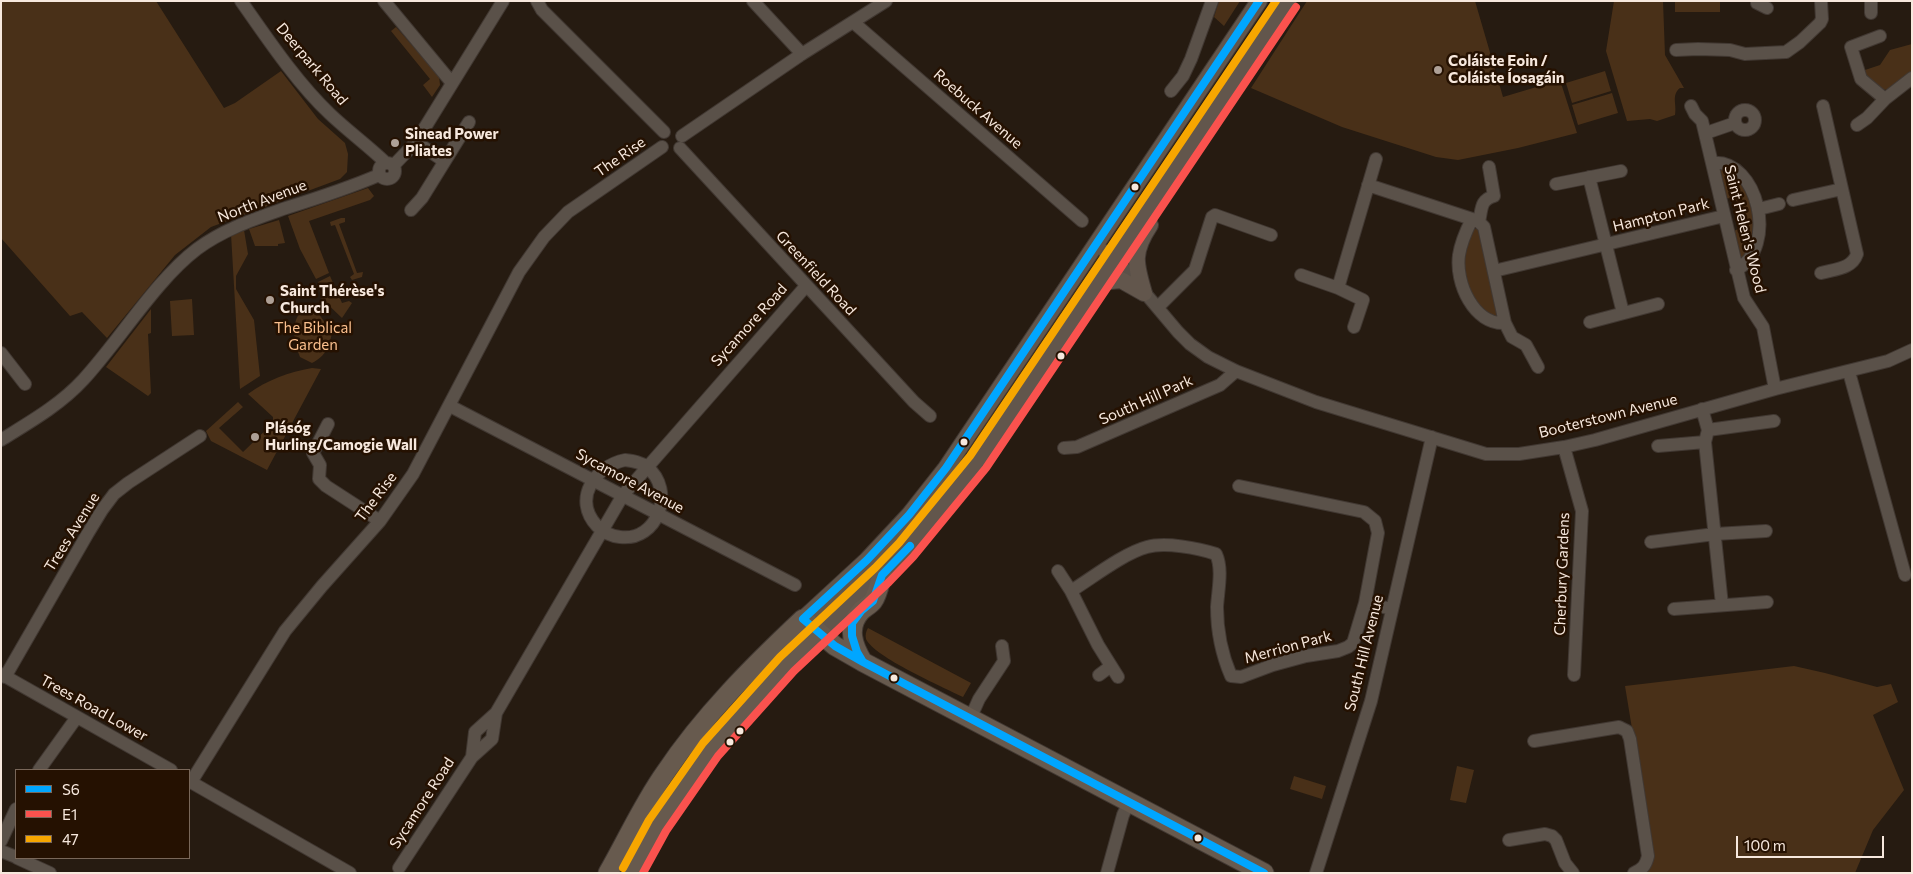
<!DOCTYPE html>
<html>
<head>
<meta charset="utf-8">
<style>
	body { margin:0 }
	#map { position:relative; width:1913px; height:874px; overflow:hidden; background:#261b11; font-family:Commissioner,sans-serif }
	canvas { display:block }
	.frame { position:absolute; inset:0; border:2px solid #f7e8dd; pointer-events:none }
	.legend { position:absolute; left:15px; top:769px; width:175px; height:90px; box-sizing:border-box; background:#251101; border:1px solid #796759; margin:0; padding:6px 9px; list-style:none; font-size:15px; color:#f7e8dd }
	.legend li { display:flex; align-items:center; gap:10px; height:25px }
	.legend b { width:25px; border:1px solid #796759 }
	.scale { position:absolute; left:1736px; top:836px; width:148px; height:22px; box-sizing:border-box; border:2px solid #f7e8dd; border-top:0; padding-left:6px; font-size:15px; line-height:18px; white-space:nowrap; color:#f7e8dd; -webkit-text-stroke:4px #251101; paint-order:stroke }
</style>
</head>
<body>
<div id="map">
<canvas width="1913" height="874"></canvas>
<div class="frame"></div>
<ul class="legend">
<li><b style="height:6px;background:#00a6ff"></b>S6</li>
<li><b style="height:6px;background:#fa524e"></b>E1</li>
<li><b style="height:6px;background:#f7a600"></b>47</li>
</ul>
<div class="scale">100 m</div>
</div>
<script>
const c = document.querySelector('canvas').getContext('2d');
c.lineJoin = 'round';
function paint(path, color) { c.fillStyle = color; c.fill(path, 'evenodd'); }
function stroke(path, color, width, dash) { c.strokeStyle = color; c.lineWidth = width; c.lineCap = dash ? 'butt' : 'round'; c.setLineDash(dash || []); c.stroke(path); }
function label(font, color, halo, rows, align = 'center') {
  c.font = font + ' Commissioner,sans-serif'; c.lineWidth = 5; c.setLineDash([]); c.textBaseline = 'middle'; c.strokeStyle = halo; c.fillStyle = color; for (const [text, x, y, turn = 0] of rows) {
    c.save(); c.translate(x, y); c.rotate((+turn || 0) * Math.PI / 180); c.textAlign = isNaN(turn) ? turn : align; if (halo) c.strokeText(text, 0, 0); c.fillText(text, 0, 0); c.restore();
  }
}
const green = new Path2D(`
	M 1,1 L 156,1 L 224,108 L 235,103 L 281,71 L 318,119 L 345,143 L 348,154 L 347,172 L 340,179 L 211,227 L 175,255 L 107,338 L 82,312 L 70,316 L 1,238 Z
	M 1219,1 L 1240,1 L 1224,26 L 1214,17 Z
	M 1307,1 L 1475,1 L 1503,97 L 1560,80 L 1577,133 L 1518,148 L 1458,160 L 1436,157 L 1342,127 L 1251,88 Z
	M 1614,1 L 1663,1 L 1665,55 L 1684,88 L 1680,88 C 1671,95 1677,104 1675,115 L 1657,121 L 1650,119 L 1627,121 L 1606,51 Z
	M 1675,1 L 1720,1 L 1720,12 L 1675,12 Z
	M 396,27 L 439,76 L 440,85 L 432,97 L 423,85 L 430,79 L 391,31 Z
	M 1912,44 L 1912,72 L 1888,90 C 1877,90 1867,80 1862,71 L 1880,65 L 1890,50 Z
	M 1605,71 L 1611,91 L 1572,103 L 1566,83 Z
	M 1612,93 L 1618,113 L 1578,125 L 1572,105 Z
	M 1721,167 L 1738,179 L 1745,188 L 1756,220 L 1750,250 L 1741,259 L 1734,231 L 1738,229 L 1742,223 L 1739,205 L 1735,199 L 1726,198 L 1719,168 Z
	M 368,188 L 374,196 L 370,200 L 309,221 L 329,273 L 316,279 L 300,249 L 288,216 Z
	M 341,218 L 345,218 L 345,222 L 339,224 L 357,273 L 363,272 L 362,277 L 352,280 L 350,277 L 354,274 L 335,225 L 331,226 L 330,222 Z
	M 279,220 L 285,243 L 278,244 L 278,246 L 255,246 L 249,229 Z
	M 1474,229 L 1479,229 L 1498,317 L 1494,318 L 1479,307 L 1463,279 L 1465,248 Z
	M 244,230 L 248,254 L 236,276 L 236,289 L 254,320 L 260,376 L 240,389 L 231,234 Z
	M 330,276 L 342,303 L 349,301 L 352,303 L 342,318 L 321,298 L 318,282 Z
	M 192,299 L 194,335 L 172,336 L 170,301 Z
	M 305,307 L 319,314 L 332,333 C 329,347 326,356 312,363 L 300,357 C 293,339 290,320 305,307 Z
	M 151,309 L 151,333 L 148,334 L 151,393 L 148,396 L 106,367 Z
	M 312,368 L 321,369 L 267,470 L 211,441 L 206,431 L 238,402 L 243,407 L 219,428 L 243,452 L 273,423 L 273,417 L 248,394 C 267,380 289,372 312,368 Z
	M 868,628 L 971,683 L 963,697 C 943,687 874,657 866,639 C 865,635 866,631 868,628 Z
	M 1794,666 L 1825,673 L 1877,687 L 1891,684 L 1898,702 L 1873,715 L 1904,790 L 1873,830 L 1855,873 L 1644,873 L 1653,856 L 1625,686 Z
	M 1457,766 L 1474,770 L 1466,803 L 1450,800 Z
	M 1294,776 L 1326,786 L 1322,799 L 1290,789 Z`);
const minor = new Path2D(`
	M 241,1 C 267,38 297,83 330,114 C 348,131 367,145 385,162
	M 384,1 L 452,83
	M 537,1 L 542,10 L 664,132
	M 753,1 L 802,54
	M 1757,1 L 1757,3 L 1767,8
	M 1871,1 L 1871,13
	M 853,22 L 1082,221
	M 1676,50 L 1698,49 L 1730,50 L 1745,54 L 1786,52 L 1800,42 L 1820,23 L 1822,19 L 1821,1
	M 1171,91 L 1183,76 L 1191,59 L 1212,1
	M 1885,99 L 1912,78
	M 1691,106 L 1695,114 L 1702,121 L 1744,298 L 1763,327 L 1775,389
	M1735 120a10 10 0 1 1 20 0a10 10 0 1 1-20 0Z
	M 1857,125 L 1867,118 L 1885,99 L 1861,79 L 1851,47 L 1880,36
	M 1706,133 L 1735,123
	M 682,136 L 802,54 L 886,1
	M 416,142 L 444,161
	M 680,148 L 914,402 L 930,416
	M379 171a8 8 0 1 1 16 0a8 8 0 1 1-16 0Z
	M 1712,163 C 1758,158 1779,248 1736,270
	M 393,166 L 416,142 L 503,1
	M 1489,167 L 1494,196 C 1480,200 1482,209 1479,222 L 1472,219 C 1466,231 1461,242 1459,255 C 1455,283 1474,325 1505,323 L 1512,337 L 1526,345 L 1538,367
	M 1589,177 L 1623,313
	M 1556,184 L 1621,171
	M 1368,185 L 1472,219
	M 1793,200 L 1842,189
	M 1759,209 L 1779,204
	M 411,210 L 422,198 L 469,122
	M 1479,222 L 1484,227 L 1505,323
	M 1097,245 L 1124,268 L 1178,332 L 1190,344 L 1208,357 L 1236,371 L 1316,402 L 1486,454 L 1519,454 L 1564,447 L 1595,440 L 1775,389 L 1888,361 L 1912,350
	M 1494,271 L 1724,216
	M 1821,273 C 1835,269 1852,269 1857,254 L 1823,106
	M 1301,275 L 1338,288 L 1363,300 L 1354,327
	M 1338,288 L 1376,159
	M 1158,307 L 1195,270 L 1212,217 L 1215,215 L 1271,235
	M 1590,322 L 1658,304
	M 1,353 L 25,384
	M 1849,372 L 1905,575
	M 450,406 L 795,585
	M 1702,409 L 1708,430 L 1705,442 L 1722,605
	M 328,424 L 313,453 L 320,465 L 319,479 L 326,486 L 380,521
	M 1708,430 L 1774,421
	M 1,440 C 30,422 60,405 83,380 C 120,340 155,281 197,249 C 224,229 255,219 286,208 C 318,198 349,188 379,175
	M 1658,446 L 1705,442
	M 1564,447 L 1582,511 L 1574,675
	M 1064,448 L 1077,447 L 1220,385 L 1236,371
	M 625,460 C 633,461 641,462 647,467 C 676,490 658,542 620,537 C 611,536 603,532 597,526 C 572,499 595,466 625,460 Z
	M 1651,542 L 1715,534 L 1766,531
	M 1058,571 L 1071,591
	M 1365,603 L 1392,609
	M 1674,609 L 1767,602
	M 1,674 L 171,770
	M 1099,675 L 1111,666
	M 5,677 L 88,533 L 102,510 L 114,494 L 128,483 L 200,436
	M 1118,677 L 1098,645 L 1071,591 C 1092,578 1124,553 1147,547 C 1165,542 1198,548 1216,554 C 1223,569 1218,590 1217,607 C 1217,630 1222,655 1231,676 L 1241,677 L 1273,665 L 1306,656 L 1338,651 L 1348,647 L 1353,643 L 1365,603 L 1378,533 L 1375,521 L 1364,512 L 1239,486
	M 970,719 L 979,699 L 1004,661 L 1002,646
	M 1534,741 L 1619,727 L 1627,731 L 1630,739 L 1648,856 C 1646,865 1643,869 1634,873
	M 472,757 L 475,732 L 496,713 L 623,495 L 806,286
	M 39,770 L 77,717
	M 189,781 L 350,873
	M 191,782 L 285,631 L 322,586 L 380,521 L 413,474 L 519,272 L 544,237 L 568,212 L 662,147
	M 1509,840 L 1545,834 L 1552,836 L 1556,840 L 1565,863 L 1573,873
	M 1,841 L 16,809
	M 1,851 L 16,857
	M 17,858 L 50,873
	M 399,868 L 472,757 L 492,739 L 496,713
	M 1107,873 L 1123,815 L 1129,802
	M 1316,873 L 1371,701 L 1432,437`);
const major = new Path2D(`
	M 1100,282 L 1121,280 L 1144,293
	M 1144,293 C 1135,263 1132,252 1150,225
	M 803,619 L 867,560 L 909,515 L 946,468 L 1259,1
	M 819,634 L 882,575 L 906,550 L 978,462 L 1288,1`);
const highway = new Path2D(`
	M 863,662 C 853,646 846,627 861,611 C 864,608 870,605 873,601 C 878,594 880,582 882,575
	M 608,873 C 627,840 643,804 665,773 C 703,716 753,666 803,619 L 835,646 L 863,662 L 1264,873
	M 632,873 C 641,857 648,841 657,825 C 700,753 759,690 819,634`);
const bus1 = new Path2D(`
	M 1259,1 L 946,468 L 909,515 L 867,560 L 803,619 L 835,646 L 863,662 L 1264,873
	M 863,662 L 857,652 L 852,636 L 852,623 L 861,611 L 873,601 L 882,575 L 910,546`);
const bus2 = new Path2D(`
	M 643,873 L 666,831 L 718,756 L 794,671 L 889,582 L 913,557 L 986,468 L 1296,7`);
const bus3 = new Path2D(`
	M 623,868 L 649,820 L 703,743 L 780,657 L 875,568 L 899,543 L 970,456 L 1276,1`);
const markers = [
	[1438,70,5,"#aea096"],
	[395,143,5,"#aea096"],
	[1135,187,4.5,"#f7e8dd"],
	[270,300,5,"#aea096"],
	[1061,356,4.5,"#f7e8dd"],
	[255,437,5,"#aea096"],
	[964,442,4.5,"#f7e8dd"],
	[894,678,4.5,"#f7e8dd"],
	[740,731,4.5,"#f7e8dd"],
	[730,742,4.5,"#f7e8dd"],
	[1198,838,4.5,"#f7e8dd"]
];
const poiNames = [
	["Coláiste Eoin /",1448,61],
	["Coláiste Íosagáin",1448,78],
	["Sinead Power",405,134],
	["Pliates",405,151],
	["Saint Thérèse's",280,291],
	["Church",280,308],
	["Plásóg",265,428],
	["Hurling/Camogie Wall",265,445]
];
const streetNames = [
	["Deerpark Road",312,64,50],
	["Roebuck Avenue",978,109,41],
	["The Rise",620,157,-35],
	["North Avenue",262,201,-21],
	["Hampton Park",1661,215,-14],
	["Saint Helen's Wood",1745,229,76],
	["Greenfield Road",816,273,47],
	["Sycamore Road",749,325,-48],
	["South Hill Park",1146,400,-24],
	["Booterstown Avenue",1608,416,-14],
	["Sycamore Avenue",630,481,28],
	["The Rise",376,497,-53],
	["Trees Avenue",72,532,-58],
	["Cherbury Gardens",1562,574,-88],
	["Merrion Park",1288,647,-15],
	["South Hill Avenue",1364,653,-76],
	["Trees Road Lower",94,708,29],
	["Sycamore Road",422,803,-57]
];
const parkNames = [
	["The Biblical",313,328],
	["Garden",313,345]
];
paint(green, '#493018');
stroke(minor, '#413832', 14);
stroke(major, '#413832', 18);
stroke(highway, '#413832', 21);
stroke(minor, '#5a5149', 12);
stroke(major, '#62564c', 16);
stroke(highway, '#675a4e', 19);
stroke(bus1, '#00a6ff', 8);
stroke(bus2, '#fa524e', 8);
stroke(bus3, '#f7a600', 8);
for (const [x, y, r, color] of markers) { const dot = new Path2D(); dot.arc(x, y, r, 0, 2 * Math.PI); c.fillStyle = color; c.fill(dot); stroke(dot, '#251101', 2); }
label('bold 15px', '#f7e8dd', '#251101', poiNames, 'left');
label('15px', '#f7e8dd', '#251101', streetNames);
label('15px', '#fbc08e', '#251101', parkNames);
</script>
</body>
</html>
